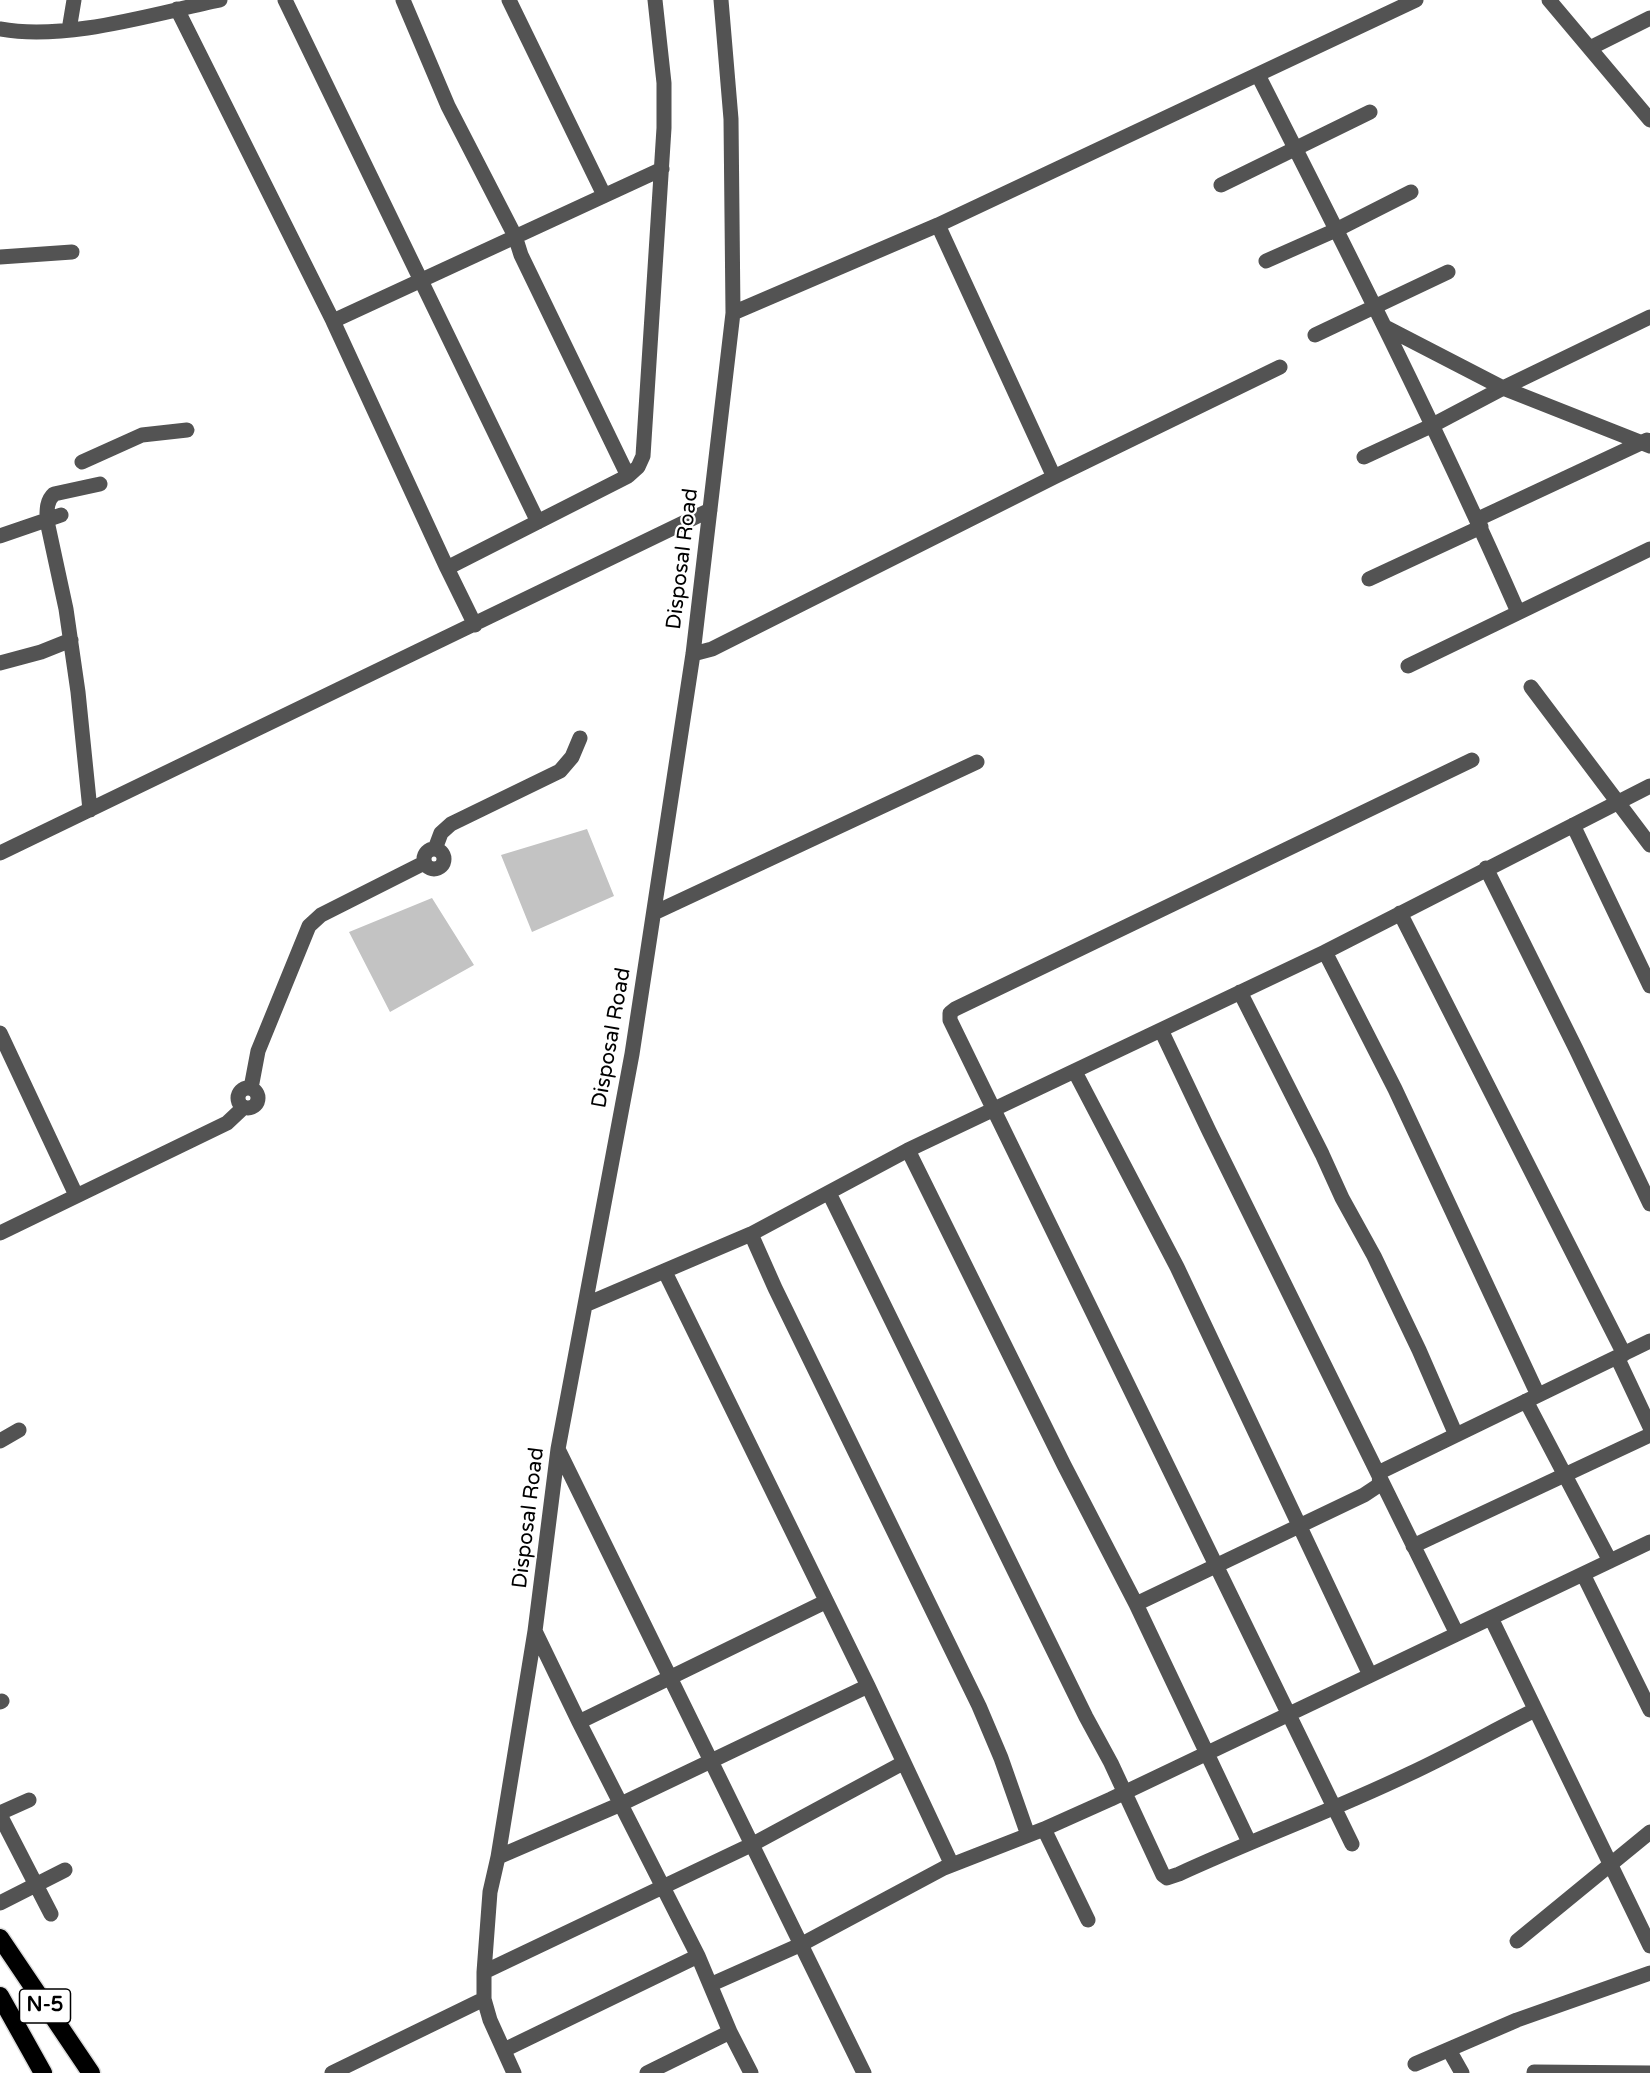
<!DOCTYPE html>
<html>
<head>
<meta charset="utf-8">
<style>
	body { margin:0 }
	canvas { display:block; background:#fff }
</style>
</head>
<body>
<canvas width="1650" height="2073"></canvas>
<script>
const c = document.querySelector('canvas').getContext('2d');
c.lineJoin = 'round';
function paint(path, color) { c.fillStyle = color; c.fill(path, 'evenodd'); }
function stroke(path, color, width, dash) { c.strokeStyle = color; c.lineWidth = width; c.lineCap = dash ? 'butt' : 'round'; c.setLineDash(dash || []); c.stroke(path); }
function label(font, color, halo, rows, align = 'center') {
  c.font = font + ' "Varela Round",sans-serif'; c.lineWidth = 4.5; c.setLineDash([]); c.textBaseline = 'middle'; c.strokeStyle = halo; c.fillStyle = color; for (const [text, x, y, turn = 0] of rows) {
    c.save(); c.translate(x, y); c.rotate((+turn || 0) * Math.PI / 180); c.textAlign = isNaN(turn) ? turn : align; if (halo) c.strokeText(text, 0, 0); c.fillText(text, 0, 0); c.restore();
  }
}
const building = new Path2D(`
	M 587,829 L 614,896 L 532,932 L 501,855 Z
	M 432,898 L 474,965 L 390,1012 L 349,932 Z`);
const minor = new Path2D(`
	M 285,0 L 538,522
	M 403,0 L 448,106 L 515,236 L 521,255 L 628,476
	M 509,0 L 604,195
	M 1549,0 L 1650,120
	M 177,9 L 333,321 L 447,568
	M 0,29 C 67,41 153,14 220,0
	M 69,30 L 74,0
	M 1590,48 L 1650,18
	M 1258,75 C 1348,252 1438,430 1518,612
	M 1221,185 L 1370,112
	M 938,225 L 1054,477
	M 0,257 L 72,252
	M 1266,261 L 1336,230 L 1411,192
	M 733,313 L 938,225 L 1416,0
	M 333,321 L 662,169
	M 1385,327 L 1503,388 L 1650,446
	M 1315,335 L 1448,272
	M 1364,457 L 1431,426 L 1503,388 L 1650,317
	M 82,462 L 142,435 L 187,430
	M 1478,519 L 1647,440
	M 0,536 L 61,515
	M 1369,579 L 1481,527
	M 475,625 L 447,568 L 628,476 L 638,467 L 643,456 L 664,128 L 664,83 L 655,0
	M 693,654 L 712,649 L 1054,477 L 1280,367
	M 0,663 L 41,652 L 71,640
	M 1408,666 L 1650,549
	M 1531,687 L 1650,845
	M 90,810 L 78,692 L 66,609 L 47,521 C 47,512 46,501 54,494 L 100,484
	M 1573,825 L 1650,986
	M424 859a10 10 0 1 1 20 0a10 10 0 1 1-20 0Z
	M 435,849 L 441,833 L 451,824 L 560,771 L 572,757 L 580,738
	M 0,853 L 710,510
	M 1486,868 L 1576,1049 L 1650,1204
	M 654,913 L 977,762
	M 1400,913 L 1624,1354
	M 1325,952 L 1395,1089 L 1538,1395
	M 1240,992 L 1322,1154 L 1342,1198 L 1374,1256 L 1419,1350 L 1456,1435
	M 1161,1030 L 1209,1131 L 1457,1634
	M 0,1033 L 76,1195
	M 1075,1072 L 1177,1267 L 1370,1675
	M 251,1088 L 258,1051 L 309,926 L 321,915 L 424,863
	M238 1098a10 10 0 1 1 20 0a10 10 0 1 1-20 0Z
	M 908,1150 L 1064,1465 L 1136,1604 L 1249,1842
	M 829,1193 L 1086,1717 L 1111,1763 L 1163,1875 L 1167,1878 L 1179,1874 C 1255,1839 1334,1810 1409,1774 C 1452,1754 1493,1731 1535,1710
	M 0,1233 L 227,1123 L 244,1107
	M 751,1234 L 775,1288 L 979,1706 L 1001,1758 L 1028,1835
	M 665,1272 L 868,1686 L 952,1865
	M 587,1304 L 751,1234 L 908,1150 L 1325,952 L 1650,786
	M 1617,1357 L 1650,1427
	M 1526,1401 L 1610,1561
	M 0,1441 L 19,1430
	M 558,1449 L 864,2073
	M 1413,1546 L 1650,1435
	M 1583,1574 L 1650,1710
	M 1136,1604 L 1364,1495 L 1379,1485 L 1380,1472 L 1650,1341
	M 1491,1618 L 1650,1946
	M 535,1631 L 579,1722 L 698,1956 L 730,2032 L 751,2073
	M 0,1702 L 2,1701
	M 579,1722 L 825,1602
	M 0,1813 L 29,1800
	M 0,1815 L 51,1914
	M 1044,1829 L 1088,1920
	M 1352,1844 L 950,1020 L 950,1013 L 955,1009 L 1472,760
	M 498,1857 L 621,1804 L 868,1686
	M 0,1903 L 65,1870
	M 1517,1941 L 1650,1832
	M 484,1972 L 753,1844 L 903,1763
	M 712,1984 L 802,1944 L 944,1868 L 1044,1829 L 1111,1799 L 1650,1542
	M 504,2050 L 698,1956
	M 1449,2050 L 1462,2073
	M 1415,2064 L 1517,2020 L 1650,1973
	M 1534,2072 L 1650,2073
	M 332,2073 L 484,1999
	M 514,2073 L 490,2020 L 484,1999 L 484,1972 L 490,1892 L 498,1857 L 535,1631 L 558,1449 L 632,1054 L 693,654 L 733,313 L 731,119 L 721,0
	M 647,2073 L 730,2032`);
const highway = new Path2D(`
	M 0,1938 L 91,2073
	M 0,1996 L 43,2073`);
const shields = [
	[45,2006,51]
];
const shieldNames = [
	["N-5",45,2006]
];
const streetNames = [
	["Disposal Road",683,559,-83],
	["Disposal Road",612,1038,-80],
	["Disposal Road",529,1518,-83]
];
paint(building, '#c3c3c3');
stroke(highway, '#dbdbdb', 21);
stroke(minor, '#535353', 15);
stroke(highway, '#000', 18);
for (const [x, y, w] of shields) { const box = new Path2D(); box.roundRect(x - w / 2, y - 17, w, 34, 4.5); c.fillStyle = '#fff'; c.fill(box); stroke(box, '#000', 1.5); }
label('bold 20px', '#000', null, shieldNames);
label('21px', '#000', '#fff', streetNames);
</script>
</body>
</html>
